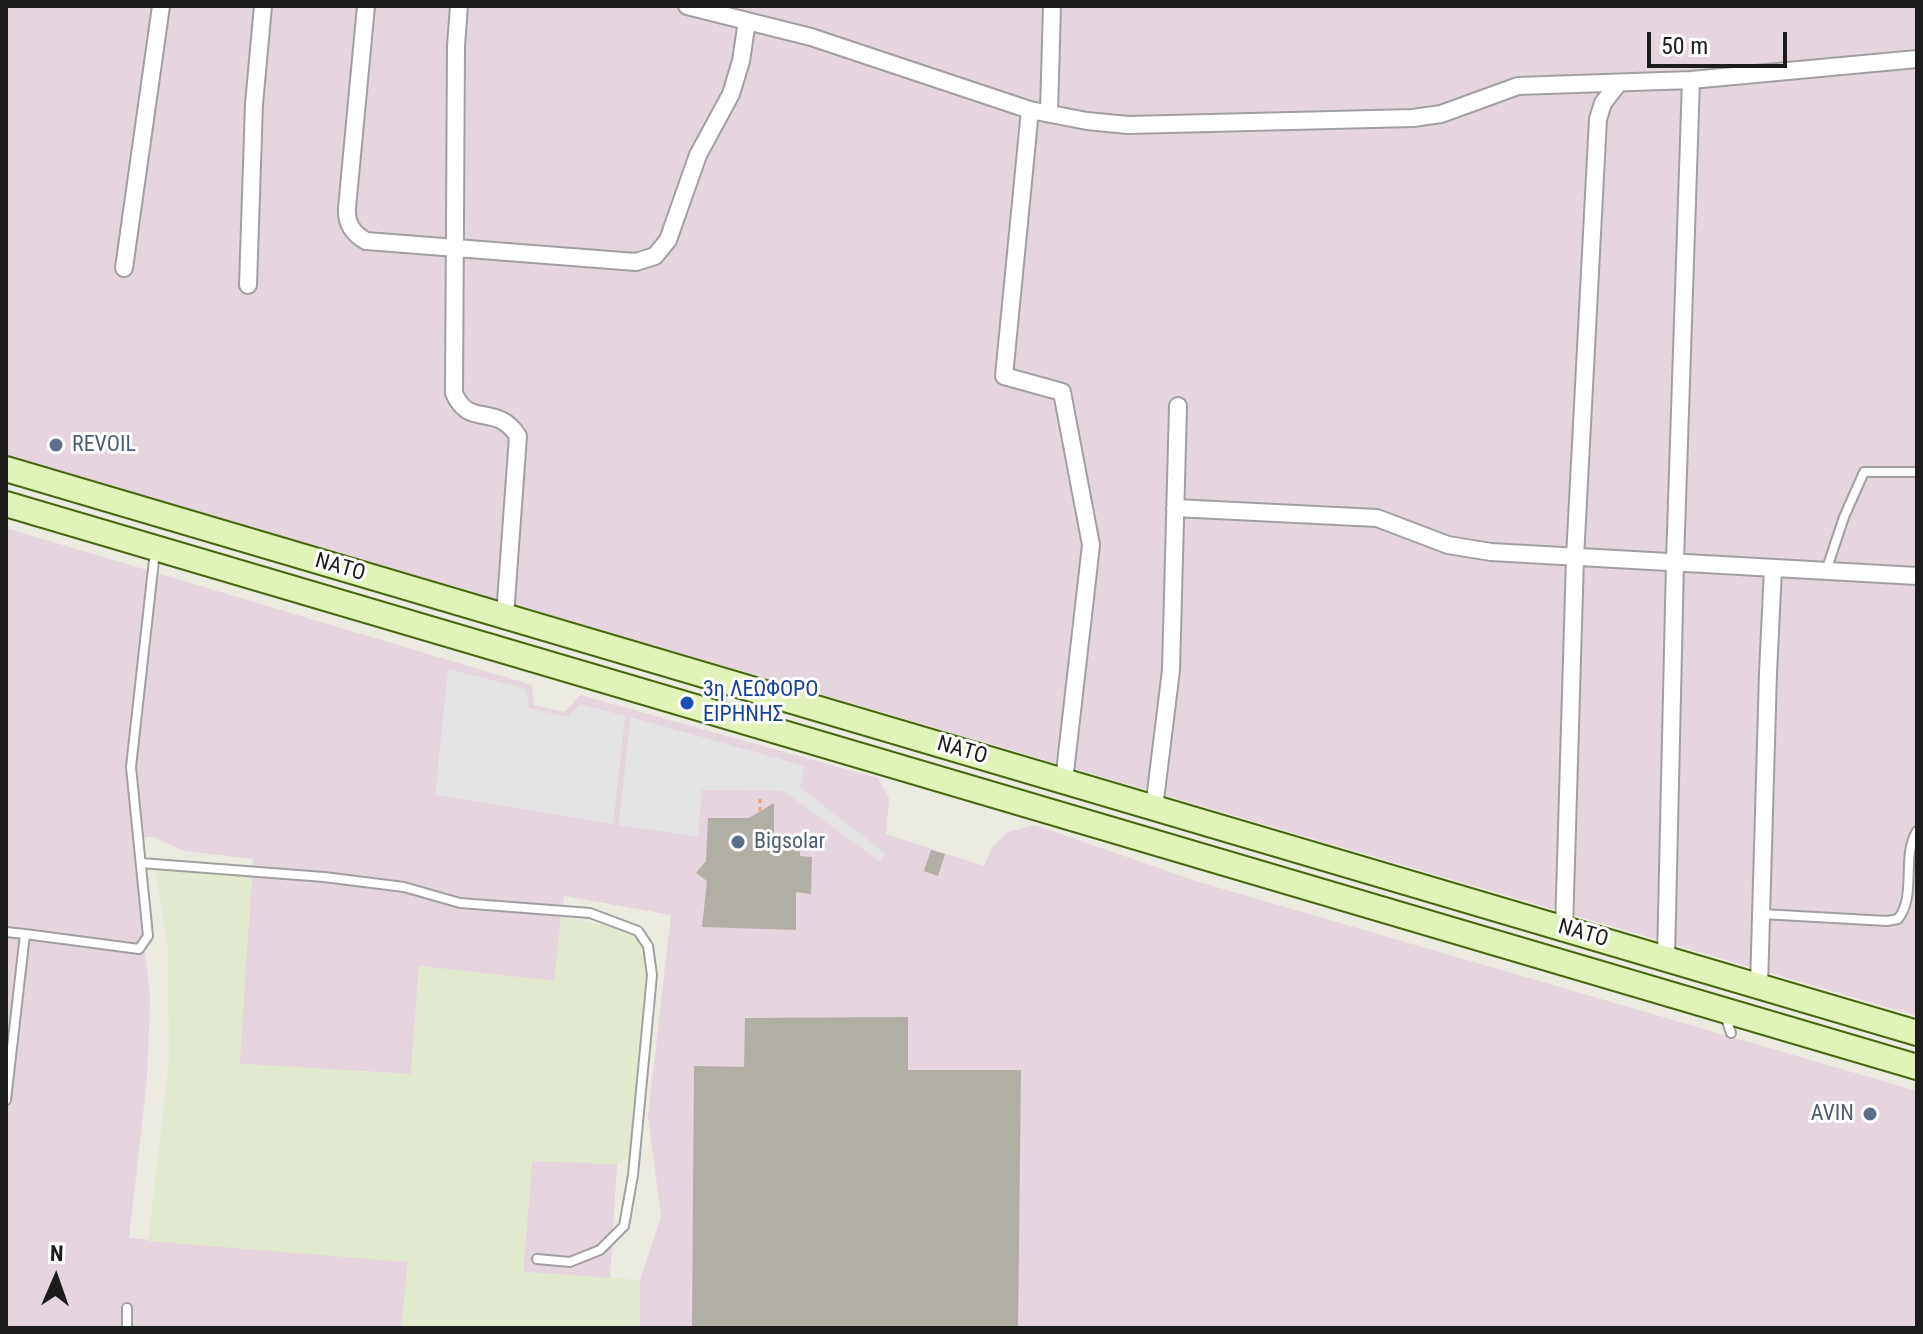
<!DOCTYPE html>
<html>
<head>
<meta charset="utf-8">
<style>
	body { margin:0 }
	#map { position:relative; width:1923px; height:1334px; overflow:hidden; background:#ecebe2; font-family:"Roboto Condensed",sans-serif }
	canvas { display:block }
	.frame { position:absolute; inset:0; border:8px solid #1c1c1c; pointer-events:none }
	.north { position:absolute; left:16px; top:1238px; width:80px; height:80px; -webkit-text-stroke:6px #fff; paint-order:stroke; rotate:2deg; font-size:22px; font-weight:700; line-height:32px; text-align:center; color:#1c1c1c }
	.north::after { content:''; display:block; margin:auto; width:28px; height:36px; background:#1c1c1c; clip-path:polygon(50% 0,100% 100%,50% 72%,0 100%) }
	.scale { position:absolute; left:1647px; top:32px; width:140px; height:36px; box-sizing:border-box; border:4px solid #1c1c1c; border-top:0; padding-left:10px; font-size:24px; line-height:28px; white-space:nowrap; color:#1c1c1c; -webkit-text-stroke:6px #fff; paint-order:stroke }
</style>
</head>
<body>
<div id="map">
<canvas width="1923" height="1334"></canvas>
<div class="frame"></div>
<div class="north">N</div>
<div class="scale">50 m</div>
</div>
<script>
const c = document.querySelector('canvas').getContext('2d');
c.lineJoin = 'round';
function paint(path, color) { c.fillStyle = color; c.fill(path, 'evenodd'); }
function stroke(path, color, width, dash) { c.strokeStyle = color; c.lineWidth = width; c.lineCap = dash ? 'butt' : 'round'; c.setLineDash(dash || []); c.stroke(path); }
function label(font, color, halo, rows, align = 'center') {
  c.font = font + ' "Roboto Condensed",sans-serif'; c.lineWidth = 6; c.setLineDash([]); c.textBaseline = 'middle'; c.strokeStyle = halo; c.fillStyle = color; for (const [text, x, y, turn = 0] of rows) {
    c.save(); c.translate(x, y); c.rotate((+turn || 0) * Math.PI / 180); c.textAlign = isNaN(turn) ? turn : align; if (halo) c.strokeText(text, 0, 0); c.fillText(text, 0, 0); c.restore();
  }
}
const industrial = new Path2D(`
	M 6,6 L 1917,6 L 1917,1016 L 6,455 Z
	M 6,528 L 532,685 L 534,705 L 565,712 L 580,695 L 878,778 L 889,798 L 886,834 L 984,866 L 993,846 L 1008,832 L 1035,825 L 1199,882 L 1917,1091 L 1917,1328 L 640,1328 L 640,1280 L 661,1217 L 648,1116 L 671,915 L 564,896 L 554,981 L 419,966 L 411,1074 L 239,1064 L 253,859 L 185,851 L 153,837 L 133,838 L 150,998 L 147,1079 L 129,1238 L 408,1262 L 401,1328 L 6,1328 Z
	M 532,1161 L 617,1164 L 610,1278 L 523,1272 Z`);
const farmland = new Path2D(`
	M 155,866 L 251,876 L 240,1064 L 411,1074 L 419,966 L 554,981 L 561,917 L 619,928 L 640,942 L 647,966 L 633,1106 L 631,1156 L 617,1164 L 532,1161 L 523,1272 L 640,1280 L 640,1328 L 401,1328 L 408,1262 L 148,1241 L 169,1062 L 168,952 Z`);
const parking = new Path2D(`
	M 448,669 L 526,689 L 529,708 L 567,717 L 580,704 L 625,716 L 613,824 L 435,795 Z
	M 630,717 L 805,766 L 800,787 L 886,854 L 880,862 L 784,791 L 702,790 L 698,837 L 619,825 Z`);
const building = new Path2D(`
	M 774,803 L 774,833 L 800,835 L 800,856 L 812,857 L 811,894 L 796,892 L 796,930 L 702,927 L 707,881 L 696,873 L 706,861 L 708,818 L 749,818 Z
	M 931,850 L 945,854 L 938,876 L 924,871 Z
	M 908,1017 L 908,1070 L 1021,1070 L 1018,1328 L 692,1328 L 694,1066 L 744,1067 L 745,1018 Z`);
const path = new Path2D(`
	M 760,811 L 760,797`);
const lane = new Path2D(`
	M 1826,571 L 1844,517 L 1864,472 L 1917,472
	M 141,863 L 324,877 L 404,887 L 460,903 L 590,913 L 638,931 L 648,946 L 652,975 L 633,1175 L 624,1226 L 600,1250 L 570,1262 L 537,1259
	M 1762,914 L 1887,921 L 1898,919 C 1917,895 1901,857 1917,831
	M 6,932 L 25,934
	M 1725,1015 L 1731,1033
	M 6,1100 L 25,934 L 139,949 L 148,936 L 131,767 L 155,551
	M 127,1308 L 127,1328`);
const street = new Path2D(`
	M 366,6 L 347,208 C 346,223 352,233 366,241 L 636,262 L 655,256 L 668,240 L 698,155 L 731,94 L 741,61 L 747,21
	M 459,6 L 456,46 L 454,393 C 469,429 496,402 518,436 L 505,616
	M 687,6 L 811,37 L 1030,110 L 1087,121 L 1128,125 L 1413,118 L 1441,114 L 1518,86 L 1691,80 L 1917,59
	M 1030,110 L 1004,376 L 1062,392 L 1091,545 L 1064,781
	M 1049,112 L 1052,6
	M 124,268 L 161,6
	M 248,285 L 254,104 L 263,6
	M 1175,508 L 1377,518 L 1448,545 L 1491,552 L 1917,576
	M 1154,808 L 1171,670 L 1178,406
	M 1564,929 L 1575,558 L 1598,119 L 1603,103 L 1618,84
	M 1666,959 L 1675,562 L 1691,80
	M 1759,986 L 1768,673 L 1773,569`);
const secondary = new Path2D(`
	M 6,469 L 1917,1033
	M 6,504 L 1917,1067`);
const markers = [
	[56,445,8,"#5c6f8a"],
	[687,703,8,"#1a4fb4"],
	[738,842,8,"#5c6f8a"],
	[1870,1114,8,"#5c6f8a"]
];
const serviceNames = [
	["REVOIL",72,445],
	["Bigsolar",754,842],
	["AVIN",1854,1114,"right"]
];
const streetNames = [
	["ΝΑΤΟ",340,568,16],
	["ΝΑΤΟ",962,751,16],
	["ΝΑΤΟ",1583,934,16]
];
const transitNames = [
	["3η ΛΕΩΦΟΡΟ",703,690],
	["ΕΙΡΗΝΗΣ",703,715]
];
paint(industrial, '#e5d5de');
paint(farmland, '#e1eace');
paint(parking, '#e4e4e4');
paint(building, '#b1aea5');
stroke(lane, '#a0a0a0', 12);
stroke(street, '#a0a0a0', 20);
stroke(secondary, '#47670e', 28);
stroke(path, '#ed9e72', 3, [4, 4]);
stroke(lane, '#fff', 8);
stroke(street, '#fff', 16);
stroke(secondary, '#e2f3b9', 24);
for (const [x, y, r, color] of markers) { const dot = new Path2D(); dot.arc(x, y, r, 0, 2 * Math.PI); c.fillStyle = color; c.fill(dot); stroke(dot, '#fff', 3); }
label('22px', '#4e5e75', '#fff', serviceNames, 'left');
label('22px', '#1c1c1c', '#fff', streetNames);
label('22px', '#164399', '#fff', transitNames, 'left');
</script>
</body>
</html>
